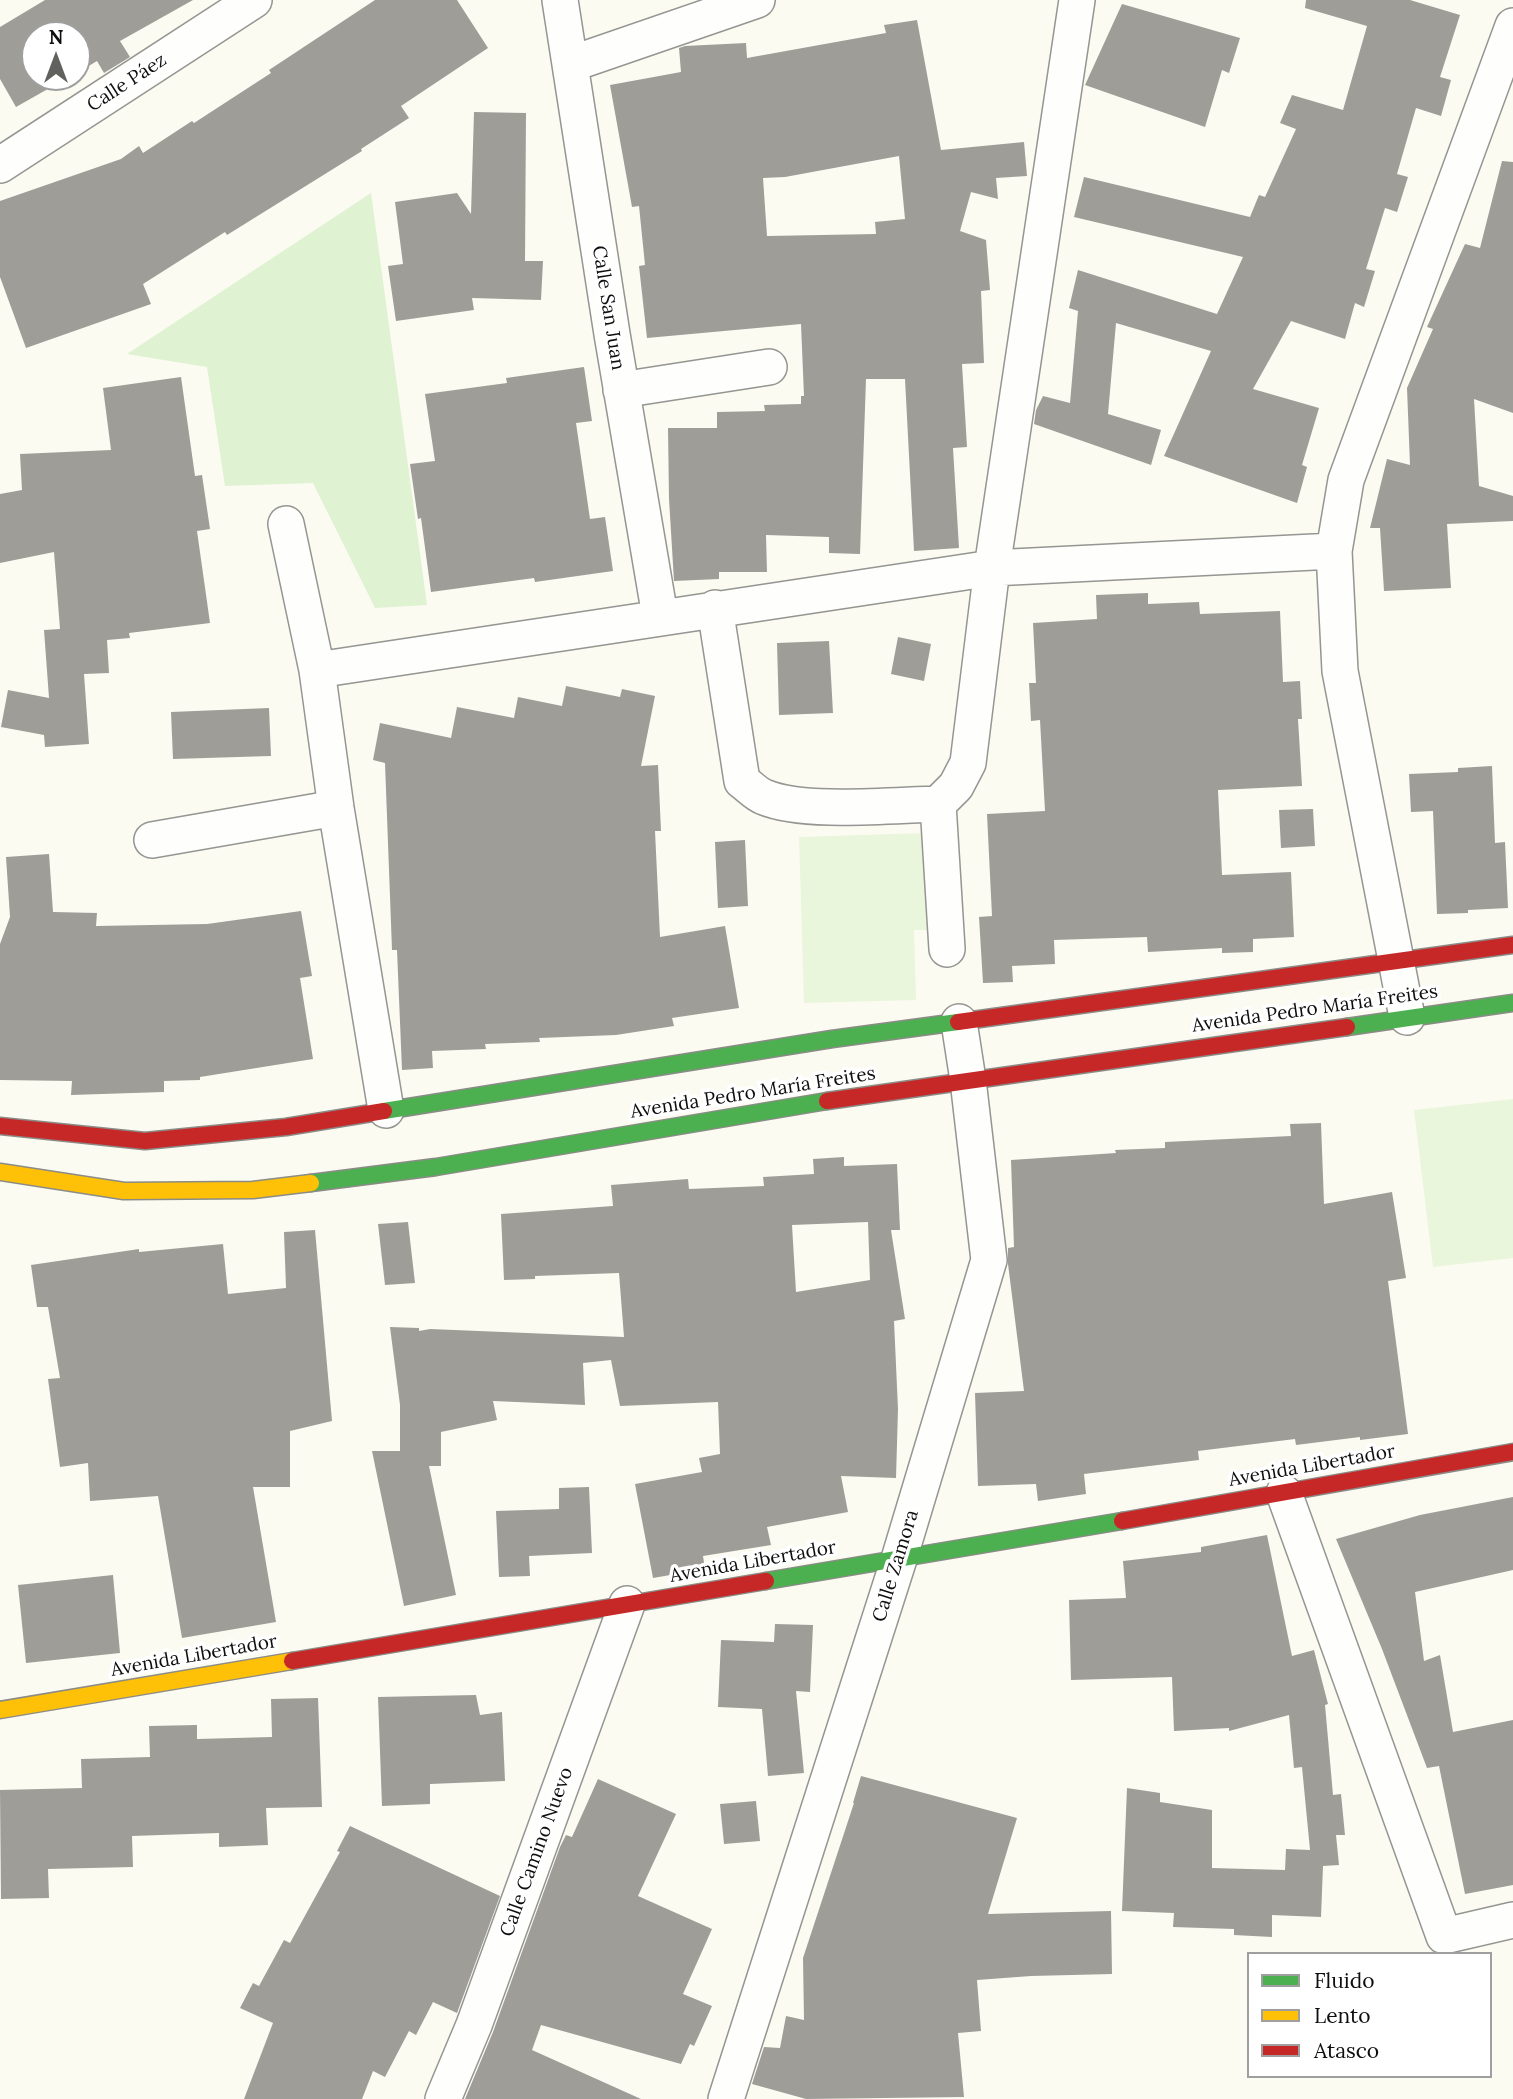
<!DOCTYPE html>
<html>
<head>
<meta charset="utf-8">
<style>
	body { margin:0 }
	#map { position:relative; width:1513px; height:2099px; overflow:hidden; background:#fbfbf2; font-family:Lora,serif }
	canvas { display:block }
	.legend { position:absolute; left:1247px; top:1952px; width:245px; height:126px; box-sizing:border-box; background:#fff; border:2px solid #9f9f9f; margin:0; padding:9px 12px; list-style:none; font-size:21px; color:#0e0e0e }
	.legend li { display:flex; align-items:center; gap:14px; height:35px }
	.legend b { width:35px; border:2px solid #9f9f9f }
	.north { position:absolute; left:21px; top:21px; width:70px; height:70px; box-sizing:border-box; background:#fff; border:2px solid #9f9f9f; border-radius:50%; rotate:0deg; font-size:19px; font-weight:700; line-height:28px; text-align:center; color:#0e0e0e }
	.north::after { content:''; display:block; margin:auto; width:24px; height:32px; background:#61615e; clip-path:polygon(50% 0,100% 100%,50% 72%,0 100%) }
</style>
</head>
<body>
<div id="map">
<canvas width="1513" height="2099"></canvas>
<ul class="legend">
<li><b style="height:9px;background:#4caf50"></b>Fluido</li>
<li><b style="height:9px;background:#ffc107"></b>Lento</li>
<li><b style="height:9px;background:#c62828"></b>Atasco</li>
</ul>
<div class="north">N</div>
</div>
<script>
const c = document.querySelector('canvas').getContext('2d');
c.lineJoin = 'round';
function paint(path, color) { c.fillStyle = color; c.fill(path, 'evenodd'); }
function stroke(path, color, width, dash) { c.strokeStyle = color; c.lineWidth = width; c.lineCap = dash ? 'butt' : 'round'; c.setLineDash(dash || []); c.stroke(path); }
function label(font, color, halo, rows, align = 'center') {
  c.font = font + ' Lora,serif'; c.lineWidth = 7; c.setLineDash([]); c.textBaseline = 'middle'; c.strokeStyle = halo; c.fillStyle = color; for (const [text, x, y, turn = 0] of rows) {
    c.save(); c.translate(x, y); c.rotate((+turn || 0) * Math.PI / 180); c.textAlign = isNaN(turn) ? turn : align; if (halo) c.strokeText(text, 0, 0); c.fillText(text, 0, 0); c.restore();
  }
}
const green = new Path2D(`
	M 371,193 L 427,605 L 375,608 L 313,483 L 225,486 L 207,367 L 127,354 Z`);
const pitch = new Path2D(`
	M 927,833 L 930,930 L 914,930 L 916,1000 L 804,1003 L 799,837 Z
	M 1513,1099 L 1513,1258 L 1433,1267 L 1414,1110 Z`);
const building = new Path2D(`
	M 45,0 L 193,0 L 120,41 L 130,57 L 104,73 L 97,61 L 77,73 L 77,35 L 35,35 L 35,77 L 69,77 L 16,107 L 0,79 L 0,27 Z
	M 375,0 L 457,0 L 488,48 L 401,106 L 409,118 L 361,149 L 362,151 L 227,235 L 225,232 L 143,284 L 151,304 L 26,348 L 0,277 L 0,201 L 121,159 L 139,146 L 143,153 L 192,121 L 194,123 L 271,73 L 269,70 Z
	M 1306,0 L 1410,0 L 1460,15 L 1440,77 L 1451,80 L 1441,116 L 1416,108 L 1397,174 L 1408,177 L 1397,212 L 1385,208 L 1366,269 L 1375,271 L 1364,307 L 1355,303 L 1345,339 L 1291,321 L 1253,389 L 1319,408 L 1302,465 L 1307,467 L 1297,503 L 1164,456 L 1211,351 L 1116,323 L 1108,414 L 1161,430 L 1151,465 L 1034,424 L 1036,410 L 1043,396 L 1070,403 L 1078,311 L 1069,308 L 1078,270 L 1217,314 L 1243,257 L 1074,217 L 1084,177 L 1250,217 L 1259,195 L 1265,197 L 1296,129 L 1280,123 L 1292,95 L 1343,110 L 1367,26 L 1305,8 Z
	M 1122,4 L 1240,38 L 1229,73 L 1222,70 L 1205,127 L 1085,85 Z
	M 917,20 L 941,150 L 1024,142 L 1027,176 L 996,178 L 998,199 L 971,192 L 960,231 L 986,240 L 990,290 L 981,291 L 984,363 L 962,364 L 967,447 L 953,448 L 959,548 L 914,551 L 905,379 L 866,379 L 860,554 L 829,553 L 829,537 L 766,535 L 767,572 L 719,572 L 719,579 L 674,581 L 669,499 L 668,428 L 717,428 L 717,412 L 765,411 L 764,405 L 801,404 L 801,396 L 804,396 L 801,324 L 647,338 L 639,266 L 645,265 L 639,206 L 632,207 L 610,85 L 681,72 L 679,48 L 685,46 L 746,43 L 747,58 L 886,33 L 884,25 ZM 899,156 L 905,219 L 875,222 L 876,234 L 767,236 L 763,178 L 785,177 Z
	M 474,112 L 526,113 L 525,261 L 543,261 L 541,300 L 472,298 L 474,310 L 396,321 L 388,266 L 403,264 L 395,202 L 457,193 L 471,214 Z
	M 1502,161 L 1513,162 L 1513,413 L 1474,399 L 1479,486 L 1513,496 L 1513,521 L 1447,524 L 1451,588 L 1384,591 L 1380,528 L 1370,528 L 1387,459 L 1410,465 L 1407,388 L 1433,329 L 1427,327 L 1465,244 L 1480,248 Z
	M 584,367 L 592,421 L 576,423 L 590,519 L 605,517 L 613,571 L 535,582 L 534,578 L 431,592 L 421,518 L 418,519 L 410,464 L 435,461 L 425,394 L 507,383 L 506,378 Z
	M 181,377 L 195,476 L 202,475 L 210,529 L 197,531 L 210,623 L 129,633 L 130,638 L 107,640 L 109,673 L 84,674 L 89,744 L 45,747 L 44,735 L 1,727 L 8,690 L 49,698 L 44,630 L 60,629 L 54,552 L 0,563 L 0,494 L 22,490 L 20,454 L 111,450 L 103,388 Z
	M 1148,593 L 1148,604 L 1199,602 L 1200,614 L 1280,611 L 1283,682 L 1300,681 L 1302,719 L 1298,719 L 1302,786 L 1218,790 L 1222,875 L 1291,872 L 1294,937 L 1253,939 L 1253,952 L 1222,953 L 1222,948 L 1148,952 L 1147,937 L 1054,940 L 1055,964 L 1012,966 L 1013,982 L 983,983 L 979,917 L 992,916 L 987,814 L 1045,811 L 1040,720 L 1031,721 L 1029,683 L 1036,683 L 1033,623 L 1097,619 L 1096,595 Z
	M 898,637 L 931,644 L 924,681 L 891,674 Z
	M 829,641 L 833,713 L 779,715 L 777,643 Z
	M 566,686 L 620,697 L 622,689 L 655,696 L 641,766 L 658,765 L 661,831 L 655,831 L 660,937 L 725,926 L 739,1008 L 672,1018 L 674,1026 L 616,1035 L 539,1038 L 540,1042 L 485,1044 L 486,1049 L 432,1051 L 433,1068 L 402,1070 L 397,950 L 392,950 L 385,763 L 373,760 L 380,723 L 451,738 L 457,707 L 514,718 L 518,697 L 562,706 Z
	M 269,708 L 271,756 L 173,759 L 171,712 Z
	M 1492,766 L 1495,843 L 1505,842 L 1508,908 L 1468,910 L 1468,913 L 1437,914 L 1433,811 L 1411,812 L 1409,774 L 1458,772 L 1458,768 Z
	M 1313,809 L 1315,846 L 1281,848 L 1279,810 Z
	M 745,840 L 748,906 L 718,908 L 715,842 Z
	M 49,854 L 53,912 L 97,913 L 96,926 L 207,924 L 301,911 L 312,976 L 300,978 L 313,1059 L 200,1077 L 200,1080 L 164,1081 L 164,1092 L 71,1095 L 72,1081 L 0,1080 L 0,944 L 10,917 L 6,857 Z
	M 1321,1123 L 1324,1204 L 1392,1192 L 1406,1278 L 1388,1281 L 1408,1434 L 1360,1440 L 1360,1437 L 1296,1445 L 1295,1439 L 1198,1451 L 1199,1460 L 1084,1474 L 1086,1494 L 1038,1501 L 1036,1484 L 978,1486 L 975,1393 L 1024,1391 L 1008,1264 L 1008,1248 L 1014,1247 L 1011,1160 L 1116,1153 L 1115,1150 L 1165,1148 L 1165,1142 L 1291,1136 L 1290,1124 Z
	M 844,1157 L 844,1166 L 897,1164 L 900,1230 L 891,1230 L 905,1319 L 894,1321 L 898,1409 L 896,1478 L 841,1476 L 848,1512 L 767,1527 L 771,1545 L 703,1556 L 705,1569 L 653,1578 L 635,1484 L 702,1472 L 699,1458 L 720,1454 L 718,1402 L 620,1406 L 611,1360 L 583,1363 L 585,1405 L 493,1401 L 497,1420 L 441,1432 L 441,1466 L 429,1466 L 456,1595 L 404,1606 L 372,1451 L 400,1451 L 400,1405 L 390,1327 L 419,1328 L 419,1331 L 430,1329 L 624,1337 L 619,1273 L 535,1276 L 535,1279 L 504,1280 L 501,1214 L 613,1206 L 611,1185 L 688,1179 L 689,1189 L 764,1186 L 763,1177 L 814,1174 L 813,1159 ZM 868,1222 L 870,1280 L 796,1292 L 792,1225 Z
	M 408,1222 L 415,1283 L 385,1285 L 378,1224 Z
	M 315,1230 L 332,1421 L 290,1431 L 290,1487 L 253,1487 L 276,1622 L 182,1638 L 158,1496 L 90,1501 L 88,1463 L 60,1467 L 48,1379 L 60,1378 L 48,1307 L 37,1307 L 31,1265 L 139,1249 L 139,1252 L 223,1244 L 228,1294 L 286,1288 L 284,1232 Z
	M 589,1487 L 592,1553 L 529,1556 L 530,1576 L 499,1577 L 496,1511 L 559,1509 L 559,1488 Z
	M 1513,1497 L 1513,1570 L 1415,1592 L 1424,1661 L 1440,1655 L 1453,1732 L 1513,1720 L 1513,1885 L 1465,1894 L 1439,1766 L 1427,1768 L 1382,1649 L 1336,1539 L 1420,1515 Z
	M 1267,1535 L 1292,1656 L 1314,1650 L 1328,1704 L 1325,1705 L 1333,1795 L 1341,1794 L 1345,1835 L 1336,1835 L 1339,1865 L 1323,1866 L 1321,1917 L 1272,1915 L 1272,1937 L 1234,1935 L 1234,1929 L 1173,1927 L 1174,1913 L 1122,1911 L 1127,1788 L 1160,1793 L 1160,1802 L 1212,1810 L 1212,1868 L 1285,1870 L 1286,1849 L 1310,1850 L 1302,1767 L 1294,1768 L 1289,1715 L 1229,1731 L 1229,1728 L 1174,1731 L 1172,1677 L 1071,1680 L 1069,1600 L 1126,1598 L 1123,1561 L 1201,1552 L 1201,1547 Z
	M 113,1575 L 120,1653 L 26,1663 L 18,1585 Z
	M 775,1624 L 813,1625 L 810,1692 L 796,1691 L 804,1773 L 768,1776 L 762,1709 L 718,1707 L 721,1640 L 774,1642 Z
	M 476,1695 L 480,1715 L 502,1712 L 505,1781 L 430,1784 L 430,1804 L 382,1806 L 378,1697 Z
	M 318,1698 L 322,1807 L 266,1808 L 268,1845 L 219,1847 L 219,1833 L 132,1836 L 133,1867 L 48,1869 L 49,1898 L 1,1899 L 0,1790 L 82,1788 L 81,1759 L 150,1757 L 149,1726 L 197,1725 L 197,1739 L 272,1737 L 271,1699 Z
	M 861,1776 L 1017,1818 L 988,1914 L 1111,1911 L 1112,1974 L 1031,1976 L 977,1980 L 981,2031 L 958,2033 L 964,2097 L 806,2099 L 752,2084 L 764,2047 L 780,2048 L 786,2016 L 804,2020 L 803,1958 L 854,1803 L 853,1803 Z
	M 598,1779 L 676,1814 L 638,1896 L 712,1929 L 683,1994 L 712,2006 L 694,2046 L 690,2044 L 681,2064 L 541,2025 L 532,2050 L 641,2099 L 465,2099 L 493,2032 L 560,1847 L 566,1835 L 572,1837 Z
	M 756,1801 L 760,1841 L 724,1844 L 720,1804 Z
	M 350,1826 L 500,1896 L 457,2013 L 433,2002 L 416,2035 L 409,2031 L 385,2077 L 373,2071 L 362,2099 L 244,2099 L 273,2023 L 240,2008 L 253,1983 L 259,1986 L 284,1940 L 290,1943 L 340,1852 L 337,1851 Z`);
const street = new Path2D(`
	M 560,0 L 612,334 L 660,616
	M 571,64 L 757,0
	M 0,165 L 254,0
	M 621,390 L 769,367
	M 286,524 L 317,670 L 336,808 L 386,1110
	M 715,608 L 742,781 C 749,786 756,794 764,797 C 804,814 893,805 938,804
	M 317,670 L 992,568 L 1334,551
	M 152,840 L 336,808
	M 947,949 L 938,804 L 956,786 L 968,763 L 992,568 L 1077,0
	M 1407,1017 L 1340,671 L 1334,551 L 1346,480 L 1513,26
	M 1284,1493 L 1444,1936 L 1513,1920
	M 443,2099 L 474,2025 L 627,1604
	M 726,2099 L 899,1559 L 989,1260 L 968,1080 L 959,1022`);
const fast = new Path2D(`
	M 1347,1027 L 1513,1003
	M 384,1111 L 832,1039 L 958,1022
	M 311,1183 L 436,1167 L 827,1101
	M 766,1581 L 1122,1521`);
const slow = new Path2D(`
	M 0,1172 L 124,1191 L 253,1190 L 311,1183
	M 0,1710 L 292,1661`);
const jam = new Path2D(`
	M 958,1022 L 1513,945
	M 827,1101 L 1347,1027
	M 0,1126 L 145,1141 L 286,1127 L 384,1111
	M 1122,1521 L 1513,1452
	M 292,1661 L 766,1581`);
const streetNames = [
	["Calle Páez",127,83,-33],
	["Calle San Juan",608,308,81],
	["Avenida Pedro María Freites",1315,1009,-8],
	["Avenida Pedro María Freites",753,1093,-9],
	["Avenida Libertador",1312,1466,-10],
	["Avenida Libertador",753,1562,-10],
	["Calle Zamora",896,1566,-73],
	["Avenida Libertador",194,1656,-10],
	["Calle Camino Nuevo",537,1852,-70]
];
paint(green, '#dff2d1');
paint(pitch, '#eaf6db');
paint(building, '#9e9d98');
stroke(street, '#959591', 38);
stroke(fast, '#8b8b87', 19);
stroke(slow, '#8b8b87', 19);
stroke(jam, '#8b8b87', 19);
stroke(street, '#fefefd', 35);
stroke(fast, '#4caf50', 16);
stroke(slow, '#ffc107', 16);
stroke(jam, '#c62828', 16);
label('19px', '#0e0e0e', '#fff', streetNames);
</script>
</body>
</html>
